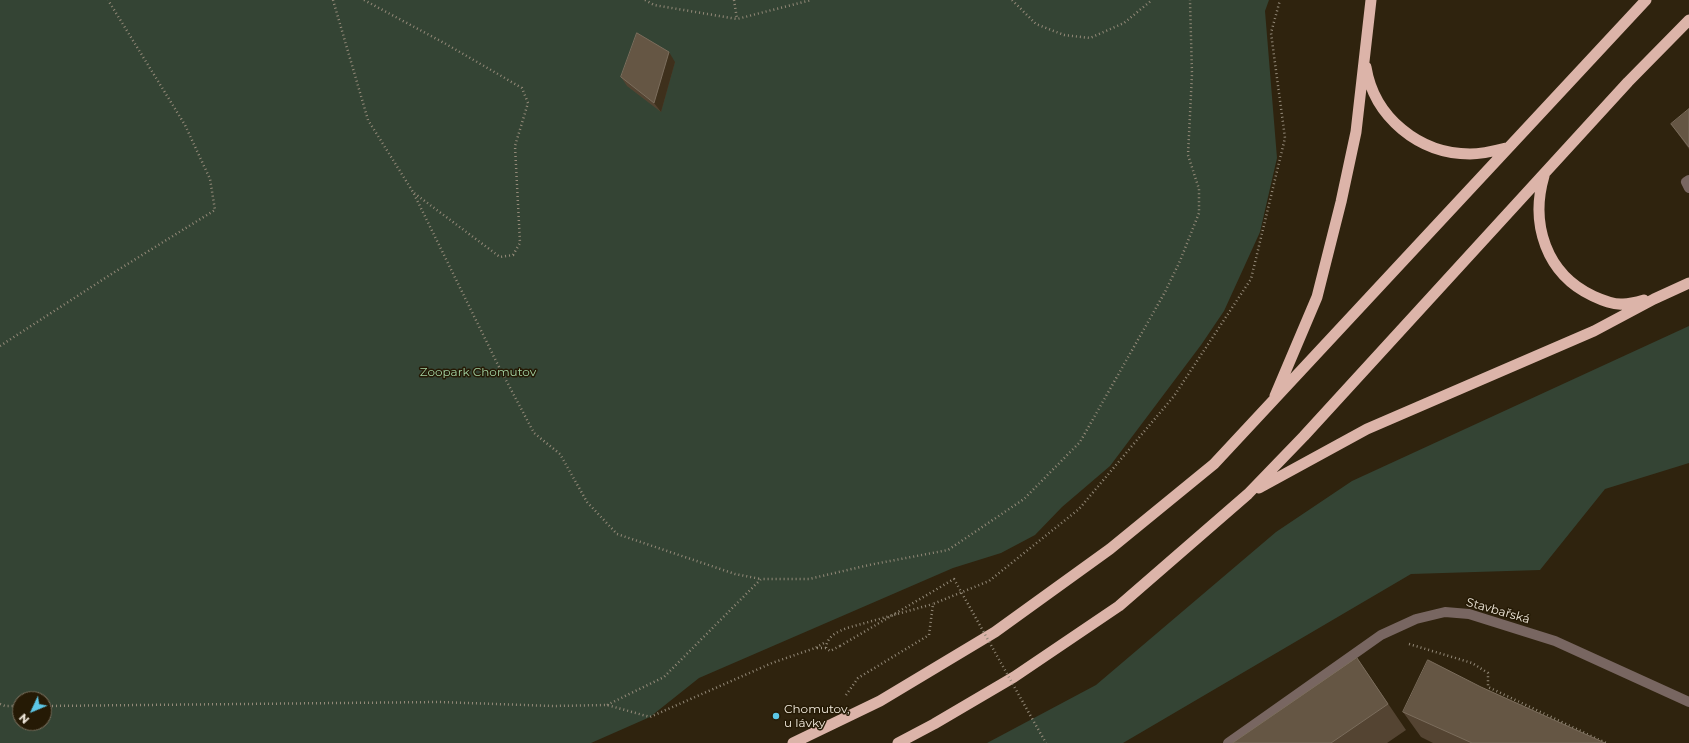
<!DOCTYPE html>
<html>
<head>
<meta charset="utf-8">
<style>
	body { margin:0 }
	#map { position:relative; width:1689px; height:743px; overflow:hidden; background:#2f230e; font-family:Montserrat,sans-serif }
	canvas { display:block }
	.north { position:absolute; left:12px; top:691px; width:40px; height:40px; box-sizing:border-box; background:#251a05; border:1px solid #776d5b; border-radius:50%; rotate:226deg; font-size:11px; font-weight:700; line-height:16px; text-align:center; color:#f2eadd }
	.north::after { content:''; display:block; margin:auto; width:14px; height:18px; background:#5cc7e7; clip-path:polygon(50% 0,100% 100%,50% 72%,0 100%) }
</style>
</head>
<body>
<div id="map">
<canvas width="1689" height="743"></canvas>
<div class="north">N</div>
</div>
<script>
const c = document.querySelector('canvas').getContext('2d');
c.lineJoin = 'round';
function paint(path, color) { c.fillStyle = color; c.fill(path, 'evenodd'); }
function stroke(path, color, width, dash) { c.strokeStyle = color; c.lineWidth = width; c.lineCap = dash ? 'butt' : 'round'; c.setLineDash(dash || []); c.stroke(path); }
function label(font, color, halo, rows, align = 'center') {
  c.font = font + ' Montserrat,sans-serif'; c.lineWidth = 3; c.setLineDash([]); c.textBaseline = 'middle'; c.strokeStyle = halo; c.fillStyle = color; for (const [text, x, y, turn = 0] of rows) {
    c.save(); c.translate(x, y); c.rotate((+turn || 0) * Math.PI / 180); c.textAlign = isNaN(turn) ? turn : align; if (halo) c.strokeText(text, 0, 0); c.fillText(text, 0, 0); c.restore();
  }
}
const green = new Path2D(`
	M 0,0 L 1269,0 L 1265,11 L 1277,158 L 1260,232 L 1224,311 L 1201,345 L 1110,466 L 1062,507 L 1035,535 L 1001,553 L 953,568 L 699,678 L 650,717 L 591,743 L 0,743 ZM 20,699 L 44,699 L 44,723 L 20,723 Z
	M 1689,326 L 1689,463 L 1605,489 L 1540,570 L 1411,574 L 1123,743 L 987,743 L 1096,685 L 1276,532 L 1352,481 Z`);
const path = new Path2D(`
	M 333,0 L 368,120 L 413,192 L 498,365 L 534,433 L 560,454 L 587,502 L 617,534 L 735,574 L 761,579
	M 364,0 L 446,44 L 522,88 L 528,103 L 515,146 L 520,243 L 513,255 L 500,257 L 414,193
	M 645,0 L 654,5 L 737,19 L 811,0
	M 734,0 L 737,19
	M 1012,0 L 1036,24 L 1064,35 L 1090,38 L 1124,23 L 1152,0
	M 0,346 L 113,273 L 215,210 L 210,179 L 185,125 L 108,0
	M 1409,644 L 1472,663 L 1488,673 L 1488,687 L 1606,743
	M 840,646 L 830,651 L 826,648 C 827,636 837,632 847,628 L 933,604
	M 826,648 L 815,648 L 826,642
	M 846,695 L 858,678 L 929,635 L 933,604 L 989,581 L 1079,509 L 1174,396 L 1251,279 L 1285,138 L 1271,33 L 1280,0
	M 0,704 L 5,706 L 20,706
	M 607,705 L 664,677 L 761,579 L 809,579 L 869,565 L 948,550 L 1024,499 L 1080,442 L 1165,292 L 1180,261 L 1199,213 L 1199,189 L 1188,155 L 1192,74 L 1190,0
	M 44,706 L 439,702 L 553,706 L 607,705 L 650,717 L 772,663 L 815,648
	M 1034,722 L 1046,743`);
const service = new Path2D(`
	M 1689,180 L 1686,182 L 1689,188`);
const minor = new Path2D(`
	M 1228,743 L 1381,635 L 1416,619 L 1445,612 L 1469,614 L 1555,641 L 1689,702`);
const trunk = new Path2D(`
	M 1366,67 C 1374,117 1419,154 1470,154 C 1482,154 1494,151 1506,148
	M 1544,176 C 1530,224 1546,274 1593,296 C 1602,300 1613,305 1623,304 C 1630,304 1637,302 1644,300
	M 1275,396 L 1317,297 L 1341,202 L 1356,132 L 1371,0
	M 1259,488 L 1367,429 L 1594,331 L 1654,299 L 1689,283
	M 793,743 L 880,701 L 995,632 L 1110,549 L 1214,464 L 1646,0
	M 898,743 L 934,724 L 1014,677 L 1119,606 L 1248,494 L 1304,436 L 1628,82 L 1689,20`);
const pathBridge = new Path2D(`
	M 840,646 L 954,579 L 1034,722`);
const wall = new Path2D(`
	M 675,62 L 661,112 L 627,86 L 621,77 Z
	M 1689,109 L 1689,149 L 1671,124 Z
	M 1357,658 L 1406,730 L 1387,743 L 1233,743 Z
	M 1481,687 L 1605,743 L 1433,743 L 1421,737 L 1403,712 Z`);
const shadedWall = new Path2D(`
	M 669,52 L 675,62 L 661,112 L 654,103 Z`);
const building = new Path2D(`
	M 637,33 L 669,52 L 654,103 L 621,77 Z
	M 1689,109 L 1689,147 L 1671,124 Z
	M 1357,658 L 1388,704 L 1331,743 L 1233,743 Z
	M 1428,660 L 1481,687 L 1605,743 L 1472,743 L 1403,712 Z`);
const markers = [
	[776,716,4,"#5cc7e7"]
];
const parkNames = [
	["Zoopark Chomutov",478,372]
];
const streetNames = [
	["Stavbařská",1498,611,16]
];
const poiNames = [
	["Chomutov,",784,709],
	["u lávky",784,723]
];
paint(green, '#344434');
stroke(path, '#948a79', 2.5, [1, 3]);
stroke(service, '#786661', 10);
stroke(minor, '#786661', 10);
stroke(trunk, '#dcb4a9', 11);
stroke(pathBridge, '#948a79', 2.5, [1, 3]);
paint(wall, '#544432');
paint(shadedWall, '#3e301c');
paint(building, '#655644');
stroke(building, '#7b6d5c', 1);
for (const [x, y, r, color] of markers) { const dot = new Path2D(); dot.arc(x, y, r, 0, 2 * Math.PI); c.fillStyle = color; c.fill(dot); stroke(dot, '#251a05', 1.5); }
label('12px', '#a3d3a3', '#251a05', parkNames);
label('12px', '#f2eadd', '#251a05', streetNames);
label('12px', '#f2eadd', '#251a05', poiNames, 'left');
</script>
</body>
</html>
